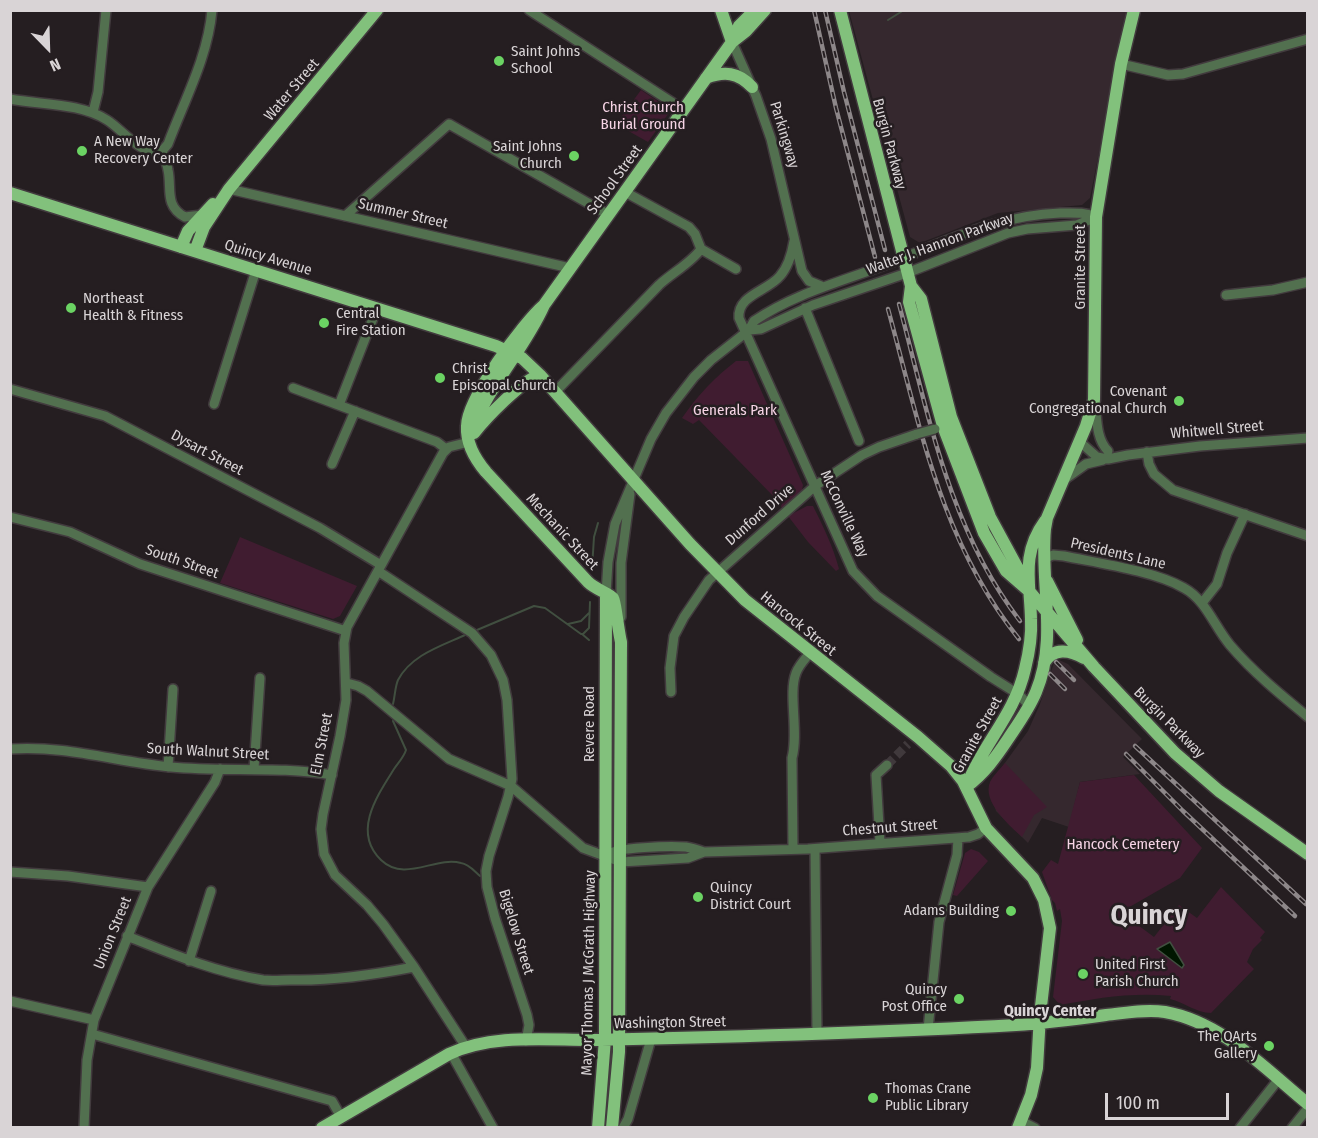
<!DOCTYPE html>
<html>
<head>
<meta charset="utf-8">
<style>
	body { margin:0 }
	#map { position:relative; width:1318px; height:1138px; overflow:hidden; background:#251e21; font-family:"Fira Sans Condensed",sans-serif }
	canvas { display:block }
	.frame { position:absolute; inset:0; border:12px solid #d9d4d6; pointer-events:none }
	.north { position:absolute; left:18px; top:18px; width:60px; height:60px; -webkit-text-stroke:4px #251e21; paint-order:stroke; rotate:157deg; font-size:16px; font-weight:700; line-height:24px; text-align:center; color:#d9d4d6 }
	.north::after { content:''; display:block; margin:auto; width:21px; height:27px; background:#d9d4d6; clip-path:polygon(50% 0,100% 100%,50% 72%,0 100%) }
	.scale { position:absolute; left:1105px; top:1093px; width:124px; height:27px; box-sizing:border-box; border:3px solid #d9d4d6; border-top:0; padding-left:8px; font-size:18px; line-height:21px; white-space:nowrap; color:#d9d4d6; -webkit-text-stroke:4px #251e21; paint-order:stroke }
</style>
</head>
<body>
<div id="map">
<canvas width="1318" height="1138"></canvas>
<div class="frame"></div>
<div class="north">N</div>
<div class="scale">100 m</div>
</div>
<script>
const c = document.querySelector('canvas').getContext('2d');
c.lineJoin = 'round';
function paint(path, color) { c.fillStyle = color; c.fill(path, 'evenodd'); }
function stroke(path, color, width, dash) { c.strokeStyle = color; c.lineWidth = width; c.lineCap = dash ? 'butt' : 'round'; c.setLineDash(dash || []); c.stroke(path); }
function label(font, color, halo, rows, align = 'center') {
  c.font = font + ' "Fira Sans Condensed",sans-serif'; c.lineWidth = 5; c.setLineDash([]); c.textBaseline = 'middle'; c.strokeStyle = halo; c.fillStyle = color; for (const [text, x, y, turn = 0] of rows) {
    c.save(); c.translate(x, y); c.rotate((+turn || 0) * Math.PI / 180); c.textAlign = isNaN(turn) ? turn : align; if (halo) c.strokeText(text, 0, 0); c.fillText(text, 0, 0); c.restore();
  }
}
const built = new Path2D(`
	M 849,11 L 1127,11 L 1090,198 L 1082,205 L 998,213 L 920,243 L 910,237 Z
	M 1059,660 L 1068,664 L 1142,739 L 1123,757 L 1140,774 L 1080,782 L 1069,827 L 1042,818 L 1028,843 L 996,811 L 989,785 L 1028,731 L 1040,704 L 1054,663 Z`);
const green = new Path2D(`
	M 641,90 L 671,110 L 648,142 L 616,124 Z
	M 736,361 L 748,361 L 803,485 L 802,490 L 782,508 L 774,497 L 699,420 L 693,424 L 682,418 C 697,396 715,377 736,361 Z
	M 807,506 L 813,506 C 823,526 833,546 839,569 L 836,571 L 808,542 L 788,516 Z
	M 240,537 L 357,586 L 340,616 L 333,619 L 220,583 Z
	M 1005,763 L 1047,807 L 1034,815 L 1022,837 C 1009,825 982,802 990,782 C 993,776 1000,769 1005,763 Z
	M 1134,775 L 1202,848 L 1180,878 L 1126,909 L 1123,914 L 1154,937 L 1179,905 L 1197,918 L 1221,887 L 1265,932 L 1260,938 L 1262,940 L 1253,949 L 1247,962 L 1254,969 L 1211,1013 C 1196,1013 1184,1002 1170,999 L 1171,996 C 1133,992 1097,998 1060,1005 L 1053,997 L 1062,921 L 1060,909 L 1057,911 L 1055,903 L 1052,900 L 1042,872 L 1051,860 L 1058,864 L 1080,782 Z
	M 971,849 L 979,852 L 988,861 L 957,896 L 953,895 L 965,853 Z`);
const water = new Path2D(`
	M 1170,942 L 1184,965 L 1182,968 L 1157,949 Z`);
const stream = new Path2D(`
	M 888,20 L 904,10
	M 592,568 L 594,537 L 598,523
	M 568,624 L 581,621 L 589,613
	M 477,630 L 534,606 L 545,608 L 581,634 L 583,634 L 589,628 L 590,602
	M 582,634 L 589,640
	M 393,704 C 395,696 395,687 398,680 C 411,655 441,646 465,635
	M 393,721 L 406,750 C 404,757 398,763 394,769 C 377,796 352,832 381,860 C 405,883 435,856 461,863 C 469,864 474,871 480,876`);
const minorTunnel = new Path2D(`
	M 887,765 L 908,744`);
const minor = new Path2D(`
	M 529,10 L 684,110
	M 732,42 L 756,96 L 771,139 L 802,271 L 809,281 L 821,286
	M 1121,64 L 1168,75 L 1183,74 L 1308,39
	M 10,99 C 42,105 80,103 107,120 C 123,130 142,157 162,151
	M 93,112 L 98,92 L 106,10
	M 162,151 L 168,144 C 184,101 208,57 212,10
	M 162,151 C 164,157 167,163 168,170 C 172,188 164,206 185,217 L 202,215
	M 229,189 L 570,268
	M 625,192 L 689,227 L 695,234 L 701,249 L 736,269
	M 345,216 L 449,124 L 609,215
	M 794,241 C 792,253 788,267 780,276 C 768,291 737,295 739,318 L 853,571 L 877,596 L 991,677 L 1018,694 L 1029,705
	M 1226,295 L 1273,290 L 1308,282
	M 805,308 L 859,441
	M 749,330 L 761,329 L 813,305 L 907,273 L 1008,233 L 1027,229 L 1077,225 L 1096,217
	M 293,388 L 437,442 L 446,449
	M 10,389 L 105,416 L 320,528 L 381,565
	M 556,391 L 659,285 C 672,273 691,263 701,249
	M 1095,402 C 1097,419 1096,439 1108,451
	M 214,404 L 256,270
	M 339,405 L 377,308
	M 1080,442 L 1097,457 L 1108,459 L 1128,455 L 1200,446 L 1308,438
	M 1147,452 L 1149,464 L 1154,474 L 1173,490 L 1308,536
	M 332,464 L 355,411
	M 1065,479 L 1086,464 L 1103,460
	M 10,517 L 70,532 L 140,564 L 346,631
	M 1044,559 L 1053,555 L 1064,556 C 1098,563 1155,571 1184,588 C 1206,600 1214,626 1230,645 C 1253,672 1281,695 1308,717
	M 378,571 L 472,633 L 491,655 L 503,680 L 507,700 L 512,779 L 508,797 L 489,856 L 486,871 L 487,887 L 495,918 L 527,1015 L 529,1025 L 526,1041
	M 606,594 L 608,562 L 615,524 L 651,439 L 666,413 L 694,377 L 711,360 L 749,330 L 754,321 C 794,294 840,282 885,265 C 943,243 997,215 1060,213 C 1073,213 1085,212 1096,217
	M 1202,603 L 1217,584 L 1227,553 L 1245,514
	M 621,617 L 621,563 L 630,494
	M 347,683 L 358,686 L 367,691 L 449,759 L 511,786 L 583,848 L 621,862 L 688,858 L 704,852 L 808,849 L 969,837 L 978,834 L 986,828
	M 671,692 L 670,668 L 674,636 L 684,617 L 709,580 L 815,486 L 862,455 L 879,447 L 917,434
	M 10,749 C 67,745 116,762 171,767 C 224,772 279,766 332,775
	M 168,767 L 173,689
	M 254,769 L 260,678
	M 880,843 L 876,775 L 887,765
	M 793,849 L 792,758 C 799,732 788,694 796,673 C 799,665 805,659 810,653
	M 815,849 L 817,1034
	M 605,855 C 617,847 670,846 686,847 C 692,848 698,850 704,852
	M 10,872 L 68,876 L 148,887
	M 127,936 C 172,954 215,972 263,980 C 272,981 282,980 291,980 C 333,981 373,975 414,967
	M 189,961 L 211,891
	M 10,1001 L 94,1020
	M 928,1029 L 939,922 L 957,855 L 958,838
	M 92,1034 L 332,1101 L 341,1117
	M 466,1047 L 414,967 L 383,924 L 367,905 L 335,875 L 324,854 L 321,829 L 323,814 L 340,736 L 346,700 L 344,643 L 347,627 L 443,453 L 449,447 L 469,442
	M 451,1053 L 493,1128
	M 1021,1121 L 1035,1128
	M 84,1128 L 87,1060 L 94,1020 L 148,887 L 215,782 L 220,769
	M 623,1128 L 628,1119 L 651,1039
	M 1240,1128 L 1278,1080
	M 1292,1128 L 1308,1108`);
const major = new Path2D(`
	M 721,10 L 732,42
	M 840,10 L 911,286 L 909,302 L 943,426 L 984,533 L 1006,571 L 1029,591 L 1094,667 L 1175,753 L 1219,791 L 1308,854
	M 732,42 L 739,26 L 755,10
	M 706,78 C 724,71 738,72 752,87
	M 10,193 L 496,346 L 522,358 L 540,375 L 690,544 L 745,600 L 918,737 L 951,766 L 963,781 L 986,828 L 1033,878 L 1044,900 L 1050,928 L 1040,1015 L 1037,1068 L 1031,1095 L 1018,1128
	M 181,247 L 188,231 L 213,204
	M 195,251 L 204,227 L 229,189 L 377,10
	M 911,286 L 921,299 L 951,417 L 990,517 L 1028,587
	M 544,305 C 523,323 467,399 467,426 C 466,443 475,459 486,472 L 588,582 C 595,589 610,594 613,598 C 615,600 619,635 621,642 L 619,1052 L 612,1128
	M 471,432 C 488,386 524,350 544,305 L 732,42 L 746,31 L 765,10
	M 474,433 C 486,418 522,380 540,375
	M 1047,581 L 1077,640
	M 1044,663 C 1053,647 1070,650 1084,658
	M 967,785 C 983,744 1015,714 1025,669 C 1029,653 1032,636 1031,619 C 1030,581 1021,554 1045,521
	M 966,787 C 984,774 996,757 1008,739 C 1018,724 1029,709 1036,692 C 1058,640 1040,582 1045,529 L 1047,518 L 1086,426 L 1094,400 L 1096,217 L 1121,64 L 1134,10
	M 322,1128 L 449,1054 C 492,1034 544,1040 591,1040 C 733,1037 875,1033 1016,1025 C 1046,1023 1076,1019 1106,1015 C 1126,1013 1145,1009 1165,1012 C 1222,1022 1265,1069 1308,1104
	M 598,1128 L 605,1039 L 606,594`);
const rail = new Path2D(`
	M 814,10 L 836,108 L 875,257
	M 825,10 L 844,92 L 885,250
	M 899,304 C 928,413 949,529 1020,621
	M 888,309 C 920,426 941,542 1019,639
	M 1056,662 L 1074,680
	M 1050,674 L 1065,689
	M 1135,746 L 1306,904
	M 1126,754 L 1183,811 L 1295,916`);
const minorBridge = new Path2D(`
	M 917,434 L 935,429`);
const markers = [
	[499,61,6,"#6bd363"],
	[82,151,6,"#6bd363"],
	[574,156,6,"#6bd363"],
	[71,308,6,"#6bd363"],
	[324,323,6,"#6bd363"],
	[440,378,6,"#6bd363"],
	[1179,401,6,"#6bd363"],
	[698,897,6,"#6bd363"],
	[1011,911,6,"#6bd363"],
	[1083,974,6,"#6bd363"],
	[959,999,6,"#6bd363"],
	[1269,1046,6,"#6bd363"],
	[873,1098,6,"#6bd363"]
];
const poiNames = [
	["Saint Johns",511,52],
	["School",511,69],
	["A New Way",94,142],
	["Recovery Center",94,159],
	["Saint Johns",562,147,"right"],
	["Church",562,164,"right"],
	["Northeast",83,299],
	["Health & Fitness",83,316],
	["Central",336,314],
	["Fire Station",336,331],
	["Christ",452,369],
	["Episcopal Church",452,386],
	["Covenant",1167,392,"right"],
	["Congregational Church",1167,409,"right"],
	["Quincy",710,888],
	["District Court",710,905],
	["Adams Building",999,911,"right"],
	["United First",1095,965],
	["Parish Church",1095,982],
	["Quincy",947,990,"right"],
	["Post Office",947,1007,"right"],
	["The QArts",1257,1037,"right"],
	["Gallery",1257,1054,"right"],
	["Thomas Crane",885,1089],
	["Public Library",885,1106]
];
const streetNames = [
	["Water Street",292,90,-50],
	["Parkingway",784,135,73],
	["Burgin Parkway",889,144,75],
	["School Street",615,180,-54],
	["Summer Street",403,214,13],
	["Walter J. Hannon Parkway",940,244,-20],
	["Quincy Avenue",268,258,17],
	["Granite Street",1081,267,-90],
	["Whitwell Street",1217,430,-5],
	["Dysart Street",207,453,28],
	["McConville Way",844,514,65],
	["Dunford Drive",760,515,-41],
	["Mechanic Street",562,532,47],
	["Presidents Lane",1118,554,13],
	["South Street",182,562,19],
	["Hancock Street",798,624,39],
	["Burgin Parkway",1169,723,45],
	["Revere Road",590,724,-90],
	["Granite Street",978,735,-61],
	["Elm Street",322,744,-79],
	["South Walnut Street",208,752,3],
	["Chestnut Street",890,828,-4],
	["Bigelow Street",516,932,73],
	["Union Street",113,933,-68],
	["Mayor Thomas J McGrath Highway",589,973,-89],
	["Washington Street",670,1023,-1]
];
const parkNames = [
	["Christ Church",643,108],
	["Burial Ground",643,125],
	["Generals Park",735,411],
	["Hancock Cemetery",1123,845]
];
const neighbourhoodNames = [
	["Quincy Center",1050,1012]
];
const townNames = [
	["Quincy",1149,916]
];
paint(built, '#35282e');
paint(green, '#401c30');
paint(water, '#001600');
stroke(water, '#414f40', 1.5);
stroke(stream, '#414f40', 2);
stroke(minorTunnel, '#40393c', 9, [9, 4.5]);
stroke(minor, '#423b3e', 12);
stroke(major, '#423b3e', 15);
stroke(minor, '#52704f', 9);
stroke(major, '#82c17c', 12);
stroke(rail, '#8d8789', 4.5);
stroke(rail, '#251e21', 2, [7]);
stroke(minorBridge, '#423b3e', 12, []);
stroke(minorBridge, '#52704f', 9);
for (const [x, y, r, color] of markers) { const dot = new Path2D(); dot.arc(x, y, r, 0, 2 * Math.PI); c.fillStyle = color; c.fill(dot); stroke(dot, '#251e21', 2); }
label('15px', '#d9d4d6', '#251e21', poiNames, 'left');
label('15px', '#d9d4d6', '#251e21', streetNames);
label('15px', '#f6d4e5', '#251e21', parkNames);
label('bold 16px', '#d9d4d6', '#251e21', neighbourhoodNames);
label('bold 27px', '#d9d4d6', '#251e21', townNames);
</script>
</body>
</html>
